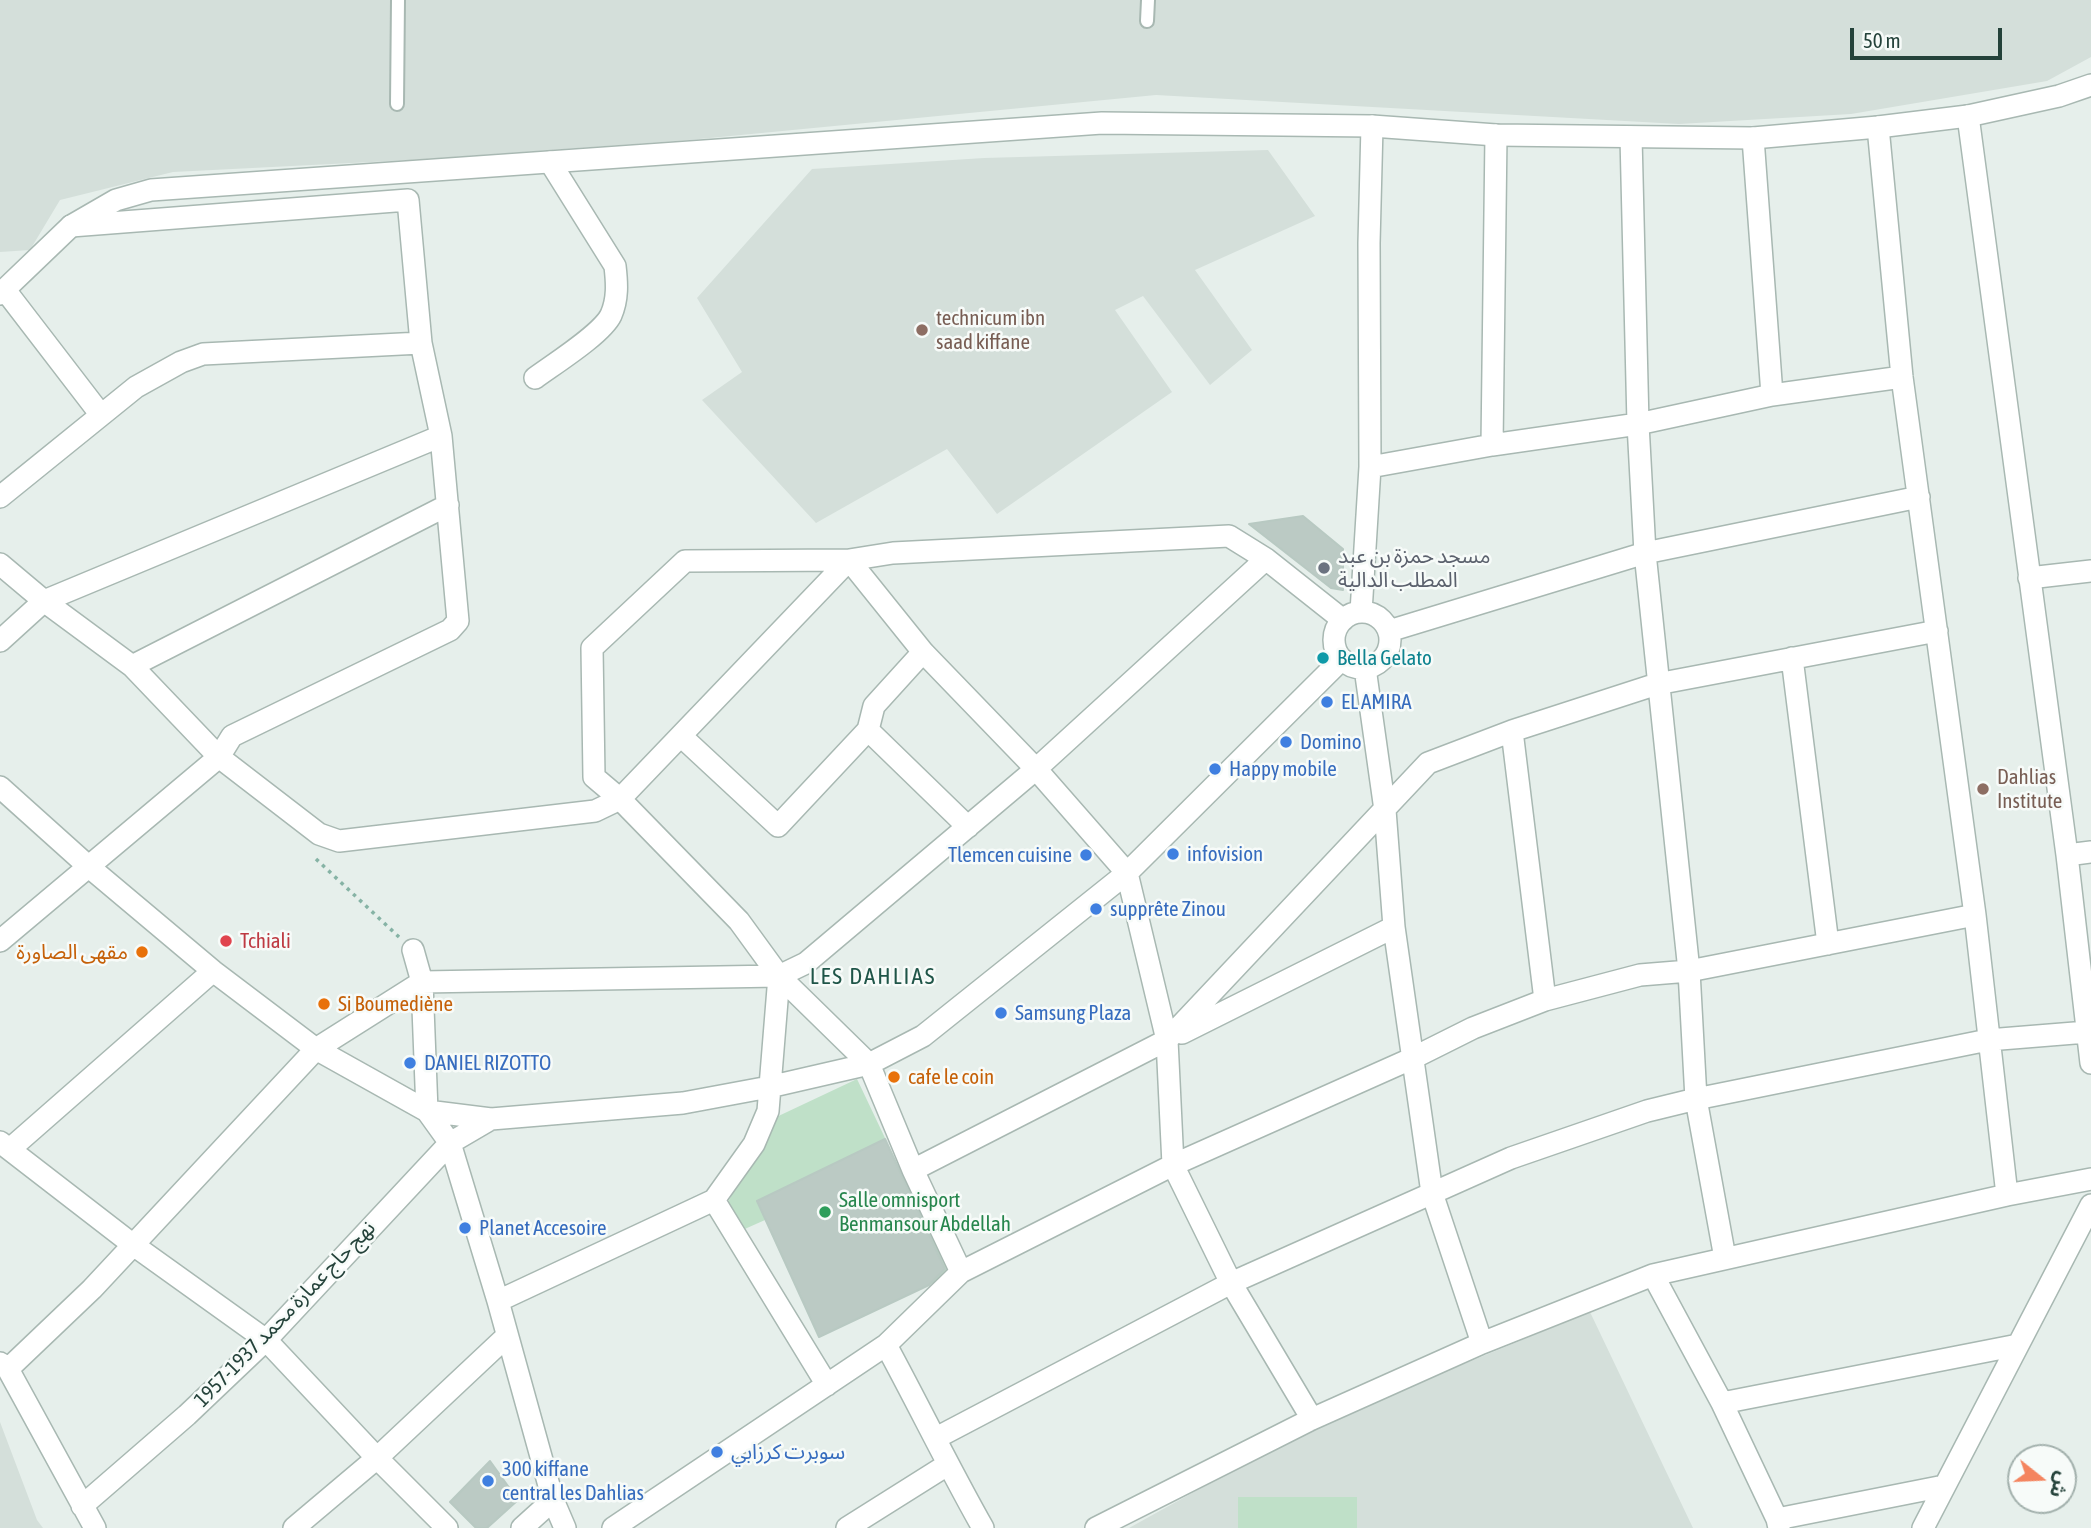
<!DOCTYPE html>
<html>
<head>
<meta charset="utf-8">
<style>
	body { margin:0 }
	#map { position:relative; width:2091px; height:1528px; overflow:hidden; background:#e6efeb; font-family:"Asap Condensed","Noto Sans Arabic",sans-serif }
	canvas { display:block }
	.north { position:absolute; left:2007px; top:1444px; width:70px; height:70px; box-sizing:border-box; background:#f7fbf9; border:2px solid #a3b1ad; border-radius:50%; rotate:108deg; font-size:19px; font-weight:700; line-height:28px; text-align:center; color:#24423a }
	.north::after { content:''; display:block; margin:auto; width:24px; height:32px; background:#f4845f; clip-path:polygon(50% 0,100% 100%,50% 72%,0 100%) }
	.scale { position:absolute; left:1850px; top:28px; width:152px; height:32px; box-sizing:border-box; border:4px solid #24423a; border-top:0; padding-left:9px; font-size:21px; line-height:24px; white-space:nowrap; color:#24423a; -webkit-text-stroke:5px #f7fbf9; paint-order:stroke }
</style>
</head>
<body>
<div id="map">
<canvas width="2091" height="1528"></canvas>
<div class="north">ش</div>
<div class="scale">50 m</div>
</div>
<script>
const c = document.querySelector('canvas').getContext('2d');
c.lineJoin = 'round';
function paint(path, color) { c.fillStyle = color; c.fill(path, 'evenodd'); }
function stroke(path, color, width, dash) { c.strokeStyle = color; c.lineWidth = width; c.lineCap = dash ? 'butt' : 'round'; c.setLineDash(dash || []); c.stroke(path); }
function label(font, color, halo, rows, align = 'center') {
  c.font = font + ' "Asap Condensed","Noto Sans Arabic",sans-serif'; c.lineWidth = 5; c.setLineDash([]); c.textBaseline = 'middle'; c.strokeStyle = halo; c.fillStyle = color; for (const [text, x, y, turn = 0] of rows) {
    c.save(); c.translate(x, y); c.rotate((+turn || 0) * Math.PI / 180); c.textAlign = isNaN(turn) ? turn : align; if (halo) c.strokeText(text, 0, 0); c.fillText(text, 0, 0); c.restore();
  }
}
const built = new Path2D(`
	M 0,0 L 2091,0 L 2091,57 L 2047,81 L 1851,114 L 1679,124 L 1156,95 L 689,140 L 411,160 L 173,172 L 60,200 L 30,250 L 0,252 Z
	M 1268,150 L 1315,216 L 1195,270 L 1252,350 L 1210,385 L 1143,296 L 1115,310 L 1172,392 L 997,514 L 947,449 L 816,523 L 702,400 L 742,372 L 697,298 L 812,169 L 984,158 Z
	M 1590,1312 L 1693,1528 L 1129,1528 L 1313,1426 Z
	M 0,1422 L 37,1520 L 43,1528 L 0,1528 Z`);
const green = new Path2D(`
	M 857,1079 L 950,1275 L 819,1337 L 765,1220 L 738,1232 L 726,1206 L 770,1120 Z
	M 1238,1497 L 1357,1497 L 1357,1528 L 1238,1528 Z`);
const building = new Path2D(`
	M 1303,516 L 1343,549 L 1343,590 L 1331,588 L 1249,524 Z
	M 885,1139 L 945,1269 L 929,1285 L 819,1337 L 757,1201 Z
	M 490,1461 L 518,1500 L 487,1528 L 476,1528 L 450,1502 Z`);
const path = new Path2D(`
	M 316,859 L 399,937`);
const service = new Path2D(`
	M 1147,21 L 1148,0
	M 397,104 L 398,0`);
const minor = new Path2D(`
	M 1968,116 L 2067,855 L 2091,1063
	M 1878,127 L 1902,377 L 1975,915 L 2007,1195
	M 1631,137 L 1638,424 L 1645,553 L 1689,971 L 1696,1099 L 1725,1258
	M 1753,138 L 1772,395
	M 5,290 L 101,415
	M 535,378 C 554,364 602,334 611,315 C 618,299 617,283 615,266 L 550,162
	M 1492,445 L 1496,135
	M 1370,467 L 1492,445 L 1638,424 L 1772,395 L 1902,377
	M 0,497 L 136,387 L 181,362 L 203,354 L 421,343
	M 0,564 L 44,601 L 132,666 L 219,757 L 319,834 L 339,841 L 595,811 L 620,799 L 849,560 L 893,553 L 1229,536 L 1266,559 L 1343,620
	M 2029,578 L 2091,571
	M 1361,612 L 1370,467 L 1369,243 L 1372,126
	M1334 640a28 28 0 1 1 56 0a28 28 0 1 1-56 0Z
	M 1389,631 L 1645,553 L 1919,497
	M 0,641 L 44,601 L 441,436
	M 1792,658 L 1828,944
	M 132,666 L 448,505
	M 1365,668 L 1385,810 L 1394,927 L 1432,1193 L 1482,1343
	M 868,730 L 968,827
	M 1512,731 L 1545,1000
	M 681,736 L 778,826 L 868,730 L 874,706 L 923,652
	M 0,787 L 88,866 L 213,971 L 316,1049 L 427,1111 L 491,1119
	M 2067,855 L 2091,852
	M 0,941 L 219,757 L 232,736 L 450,630 L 458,621 L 441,436 L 421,343 L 408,200 L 71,226
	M 413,950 L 422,982 L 427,1111 L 450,1143 L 498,1301 L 553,1500 L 565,1528
	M 779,976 L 806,963 L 1036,769 L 1266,559
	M 1182,1033 L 1394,927
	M 0,1142 L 132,1244 L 266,1340 L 377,1458 L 447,1528
	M 10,1149 L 213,971
	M 913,1170 L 1167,1040 L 1428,763 L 1512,731 L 1657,684 L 1937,631
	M 714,1200 L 827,1385
	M 961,1272 L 913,1170 L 869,1064 L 779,976 L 739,921 L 620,799 L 594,777 L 592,648 L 685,561 L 849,560 L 923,652 L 1036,769 L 1127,873 L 1167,1040 L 1173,1165 L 1231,1283 L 1312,1419
	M 1653,1275 L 1722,1403 L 1777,1519 L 1779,1528
	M 886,1345 C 919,1406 949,1468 983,1528
	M 0,1363 L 8,1369 L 95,1528
	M 8,1369 L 92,1289 L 316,1049 L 422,982 L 779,976 L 768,1111 L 754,1144 L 714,1200 L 498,1301
	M 1722,1403 L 2018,1345
	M 936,1438 L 1231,1283 L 1511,1158 L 1647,1111 L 1696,1099 L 1988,1040 L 2087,1032
	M 82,1506 L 187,1415 L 266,1340 L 450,1143 L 491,1119 L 683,1103 L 769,1087 L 869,1064 L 923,1036 L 1127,873 L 1342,659
	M 1777,1519 L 1944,1486
	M 294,1528 L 377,1458 L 507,1336
	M 522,1528 L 553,1500
	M 613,1528 L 886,1345 L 961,1272 L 1173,1165 L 1413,1058 L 1473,1028 L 1545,1000 L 1640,975 L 1689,971 L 1975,915
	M 847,1528 L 947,1465
	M 1096,1528 L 1312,1419 L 1482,1343 L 1653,1275 L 2007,1195 L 2091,1179
	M 1923,1528 L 2091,1205`);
const tertiary = new Path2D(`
	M 0,294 L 71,226 L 116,200 L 151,190 L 1102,123 L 1372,126 L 1496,135 L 1753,138 L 1878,127 L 1968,116 L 2059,96 L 2091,85`);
const markers = [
	[922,330,7,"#8d6e63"],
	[1324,568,7,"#6b7280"],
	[1323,658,7,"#0f9aa8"],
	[1327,702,7,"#3f7fe0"],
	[1286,742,7,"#3f7fe0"],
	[1215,769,7,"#3f7fe0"],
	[1983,789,7,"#8d6e63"],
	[1173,854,7,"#3f7fe0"],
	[1086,855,7,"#3f7fe0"],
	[1096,909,7,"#3f7fe0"],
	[226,941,7,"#e0444e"],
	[142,952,7,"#e8710a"],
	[324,1004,7,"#e8710a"],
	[1001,1013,7,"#3f7fe0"],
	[410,1063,7,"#3f7fe0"],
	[894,1077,7,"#e8710a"],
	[825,1212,7,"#2e9e5b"],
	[465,1228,7,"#3f7fe0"],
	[717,1452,7,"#3f7fe0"],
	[488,1481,7,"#3f7fe0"]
];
const educationNames = [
	["technicum ibn",936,318],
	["saad kiffane",936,342],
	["Dahlias",1997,777],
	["Institute",1997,801]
];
const worshipNames = [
	["مسجد حمزة بن عبد",1338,556],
	["المطلب الدالية",1338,580]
];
const cultureNames = [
	["Bella Gelato",1337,658]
];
const shopNames = [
	["EL AMIRA",1341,702],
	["Domino",1300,742],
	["Happy mobile",1229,769],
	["infovision",1187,854],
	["Tlemcen cuisine",1072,855,"right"],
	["supprête Zinou",1110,909],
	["Samsung Plaza",1015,1013],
	["DANIEL RIZOTTO",424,1063],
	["Planet Accesoire",479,1228],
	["سوبرت كرزابي",731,1452],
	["300 kiffane",502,1469],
	["central les Dahlias",502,1493]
];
const healthNames = [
	["Tchiali",240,941]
];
const foodNames = [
	["مقهى الصاورة",128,952,"right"],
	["Si Boumediène",338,1004],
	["cafe le coin",908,1077]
];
const leisureNames = [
	["Salle omnisport",839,1200],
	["Benmansour Abdellah",839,1224]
];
const streetNames = [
	["نهج حاج عمارة محمد 1937-1957",285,1314,-46]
];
const neighbourhoodNames = [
	["LES DAHLIAS",873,977]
];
paint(built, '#d4dfda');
paint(green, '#bfe0c8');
paint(building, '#bbcac4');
stroke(building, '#b8c9c2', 2);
stroke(service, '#a8b8b2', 16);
stroke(minor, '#a8b8b2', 24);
stroke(tertiary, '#a8b8b2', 24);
stroke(path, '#86b3a5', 3.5, [3.5, 5]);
stroke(service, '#fff', 12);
stroke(minor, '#fff', 21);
stroke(tertiary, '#fff', 21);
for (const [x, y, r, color] of markers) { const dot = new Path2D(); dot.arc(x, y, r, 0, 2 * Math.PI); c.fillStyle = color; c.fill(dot); stroke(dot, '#f7fbf9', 2.5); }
label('21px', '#785e54', '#f7fbf9', educationNames, 'left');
label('21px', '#5b616d', '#f7fbf9', worshipNames, 'left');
label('21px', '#0d838f', '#f7fbf9', cultureNames, 'left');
label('21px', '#366cbe', '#f7fbf9', shopNames, 'left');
label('21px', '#be3a42', '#f7fbf9', healthNames, 'left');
label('21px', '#c56008', '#f7fbf9', foodNames, 'left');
label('21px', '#27864d', '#f7fbf9', leisureNames, 'left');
label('21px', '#24423a', '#f7fbf9', streetNames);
c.letterSpacing = '2px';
label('23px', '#1f5548', '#f7fbf9', neighbourhoodNames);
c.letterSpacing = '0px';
</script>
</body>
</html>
